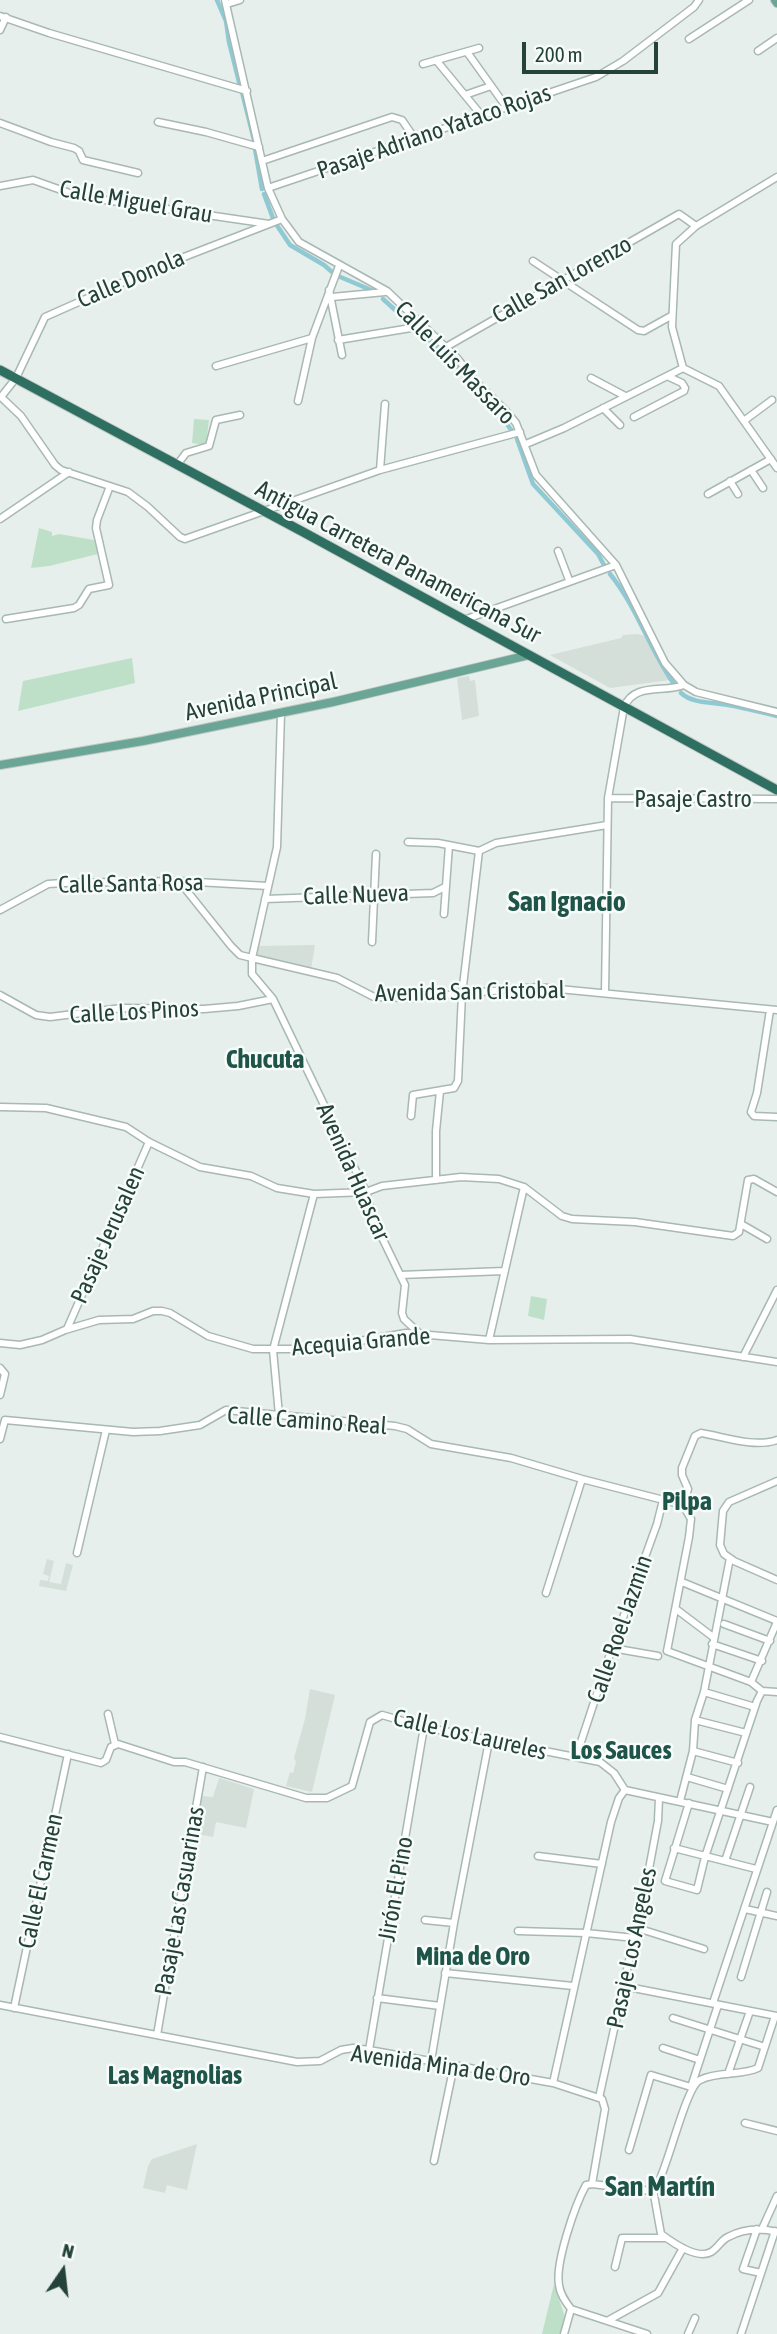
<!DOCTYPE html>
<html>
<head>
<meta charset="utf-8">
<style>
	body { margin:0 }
	#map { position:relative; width:777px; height:2334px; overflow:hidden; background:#e6efeb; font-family:"Asap Condensed",sans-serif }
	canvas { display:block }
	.north { position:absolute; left:28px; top:2236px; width:70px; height:70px; -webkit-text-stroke:5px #f7fbf9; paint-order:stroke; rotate:14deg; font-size:19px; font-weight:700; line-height:28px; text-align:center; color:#24423a }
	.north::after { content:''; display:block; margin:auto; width:24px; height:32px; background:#24423a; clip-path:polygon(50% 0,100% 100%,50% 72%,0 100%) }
	.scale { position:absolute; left:522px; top:42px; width:136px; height:32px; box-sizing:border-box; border:4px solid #24423a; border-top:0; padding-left:9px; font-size:21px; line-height:24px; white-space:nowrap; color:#24423a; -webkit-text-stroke:5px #f7fbf9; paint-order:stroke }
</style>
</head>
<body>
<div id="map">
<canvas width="777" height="2334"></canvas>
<div class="north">N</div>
<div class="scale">200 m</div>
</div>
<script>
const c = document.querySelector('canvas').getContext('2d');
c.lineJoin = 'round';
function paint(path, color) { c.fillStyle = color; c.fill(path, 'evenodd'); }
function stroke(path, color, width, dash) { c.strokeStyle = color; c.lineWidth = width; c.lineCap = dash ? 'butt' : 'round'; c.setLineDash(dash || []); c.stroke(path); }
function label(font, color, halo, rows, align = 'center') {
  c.font = font + ' "Asap Condensed",sans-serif'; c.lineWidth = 5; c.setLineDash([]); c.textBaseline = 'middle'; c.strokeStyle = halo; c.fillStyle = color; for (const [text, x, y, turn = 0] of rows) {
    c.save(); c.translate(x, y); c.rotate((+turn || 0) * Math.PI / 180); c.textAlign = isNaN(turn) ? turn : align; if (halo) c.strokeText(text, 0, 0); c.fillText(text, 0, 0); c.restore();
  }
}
const built = new Path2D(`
	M 638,634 L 644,636 L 670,680 L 610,688 L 550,655 L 621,638 L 623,635 Z
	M 469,676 L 470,681 L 475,680 L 479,716 L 462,720 L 457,678 Z
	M 315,945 L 311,969 L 257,958 L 256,955 L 258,946 Z
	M 47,1559 L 54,1561 L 49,1582 L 61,1584 L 66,1563 L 73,1565 L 66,1591 L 39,1586 L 40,1580 L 48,1581 L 49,1576 L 43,1574 Z
	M 310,1689 L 335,1695 L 312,1792 L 286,1786 L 290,1772 L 293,1773 L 296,1762 L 294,1758 L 305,1719 Z
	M 219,1778 L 254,1789 L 246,1828 L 216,1822 L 213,1837 L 197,1834 L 197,1831 L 193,1830 L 200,1796 L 213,1797 Z
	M 197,2144 L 187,2190 L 167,2185 L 165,2193 L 143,2188 L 148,2166 L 152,2159 Z`);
const green = new Path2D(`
	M 194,419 L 209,420 L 206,445 L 192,443 Z
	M 39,528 L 52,532 L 52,536 L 59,534 L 94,540 L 98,554 L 49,566 L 31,568 Z
	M 132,658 L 135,683 L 18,711 L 23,681 Z
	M 531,1296 L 547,1299 L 544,1320 L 528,1316 Z
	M 554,2284 L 566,2320 L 562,2334 L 542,2334 Z`);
const canal = new Path2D(`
	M 217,0 L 226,21 L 229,42 L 240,86
	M 242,92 L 254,140
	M 255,149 L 262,189
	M 264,194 L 274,221
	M 276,224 L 290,245 L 324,265 L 332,272
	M 338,276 L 371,290
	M 383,299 L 414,327
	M 422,333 L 457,366 L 473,388 L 500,415 L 512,431
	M 517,439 L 533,484 L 598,554 L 604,565
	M 610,574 C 637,607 649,649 674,684
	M 681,693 C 693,704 713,702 728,705 C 745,708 761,712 777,716`);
const minor = new Path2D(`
	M 225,0 L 268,188 L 282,219 L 299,242 L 387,291 L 457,358 L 477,383 L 505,410 L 516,423 L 536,475 L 616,565 L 665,663 L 684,685 L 696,692 L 777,712
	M 227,4 L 240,0
	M 0,16 L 49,33 L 247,91
	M 0,30 L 6,17
	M 689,39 L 749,0
	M 758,51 L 777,38
	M 467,52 L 507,108
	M 436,60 L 482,116
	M 423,64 L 479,48
	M 465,95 L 491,86
	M 158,122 L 206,132 L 259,147
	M 0,123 L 51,142 L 74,148 L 79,151 L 83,160 L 138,173
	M 262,161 L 392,117 L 402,120 L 415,139
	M 0,186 L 33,180 L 78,196 L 269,224
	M 268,188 L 596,77 L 623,61 L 694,7 L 699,0
	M 533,261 L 638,330 L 644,331 L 671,316
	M 329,290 L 342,355
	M 332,297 L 385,292
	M 338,340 L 423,326
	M 446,347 L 679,214 L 696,226
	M 216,366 L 312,338
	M 683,368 L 672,327 L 676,244 L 696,226 L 777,177
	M 591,378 L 625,396
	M 1,397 L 21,416 L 55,465 L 61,470 L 128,492 L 148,507 L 180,537 L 185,539 L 380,470 L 520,432
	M 1,397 L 16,378 L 45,317 L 153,269 L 282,219
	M 298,401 L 312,338 L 339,266
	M 603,408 L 620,425
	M 634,417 L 684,391 L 685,388 L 682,383 L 667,376
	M 745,420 L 772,400
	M 526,444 L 564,428 L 683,368 L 719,386 L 777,468
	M 177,465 L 186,453 L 209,446 L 216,420 L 240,415
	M 380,470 L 385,404
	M 751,470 L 763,488
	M 730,481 L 738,494
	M 708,494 L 771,459
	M 0,519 L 69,472
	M 558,551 L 569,580
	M 6,619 L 74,608 L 79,605 L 89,589 L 109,585 L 96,528 L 97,520 L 110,486
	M 464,620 L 616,565
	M 281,713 L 277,847 L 252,958 L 337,978 L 374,997 L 412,998 L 538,987 L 777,1010
	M 608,798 L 777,799
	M 408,842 L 438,843 L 479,851 L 496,843 L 607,825
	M 179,881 L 231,946 L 240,955 L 252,958 L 252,974 L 273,999 L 366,1192 L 374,1221 L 405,1285 L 402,1313 L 404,1319 L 419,1333
	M 265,899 L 433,893 L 445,887
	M 0,910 L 48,884 L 63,883 L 179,881 L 268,886
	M 444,914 L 449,845
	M 372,942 L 376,854
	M 605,993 L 608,798 L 624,707 C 635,682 663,693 684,685
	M 0,995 L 36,1015 L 50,1017 L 122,1008 L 204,1009 L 238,1006 L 273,999
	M 770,1010 L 757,1093 L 751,1112 L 754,1116 L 777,1117
	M 0,1107 L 46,1108 L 126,1127 L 149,1142 L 200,1167 L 251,1176 L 277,1188 L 314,1194 L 366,1192 L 382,1186 L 461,1177 L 499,1179 L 524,1187 L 562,1216 L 572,1219 L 635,1222 L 733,1236 L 739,1232 L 748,1180 L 754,1179 L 777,1192
	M 411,1116 L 413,1095 L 454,1088 L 458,1081 L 462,994 L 479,851
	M 436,1180 L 436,1131 L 440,1091
	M 741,1224 L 767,1239
	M 400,1275 L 504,1271
	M 67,1329 L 149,1142
	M 489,1340 L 524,1187
	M 0,1343 L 20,1345 L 42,1340 L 65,1330 L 99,1320 L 133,1319 L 153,1311 L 162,1311 L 170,1313 L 208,1336 L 253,1349 L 313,1349 L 406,1333 L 489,1340 L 630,1339 L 777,1362
	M 743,1357 L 777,1290
	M 0,1368 L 5,1374 L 0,1395
	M 279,1415 L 273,1350 L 314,1194
	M 5,1420 L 133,1432 L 160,1431 L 200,1425 L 226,1410 L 395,1426 L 407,1429 L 431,1444 L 511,1458 L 582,1479 L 683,1505
	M 0,1439 L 5,1420
	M 777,1481 L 729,1502 L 723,1511 L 720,1545 L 724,1554 L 734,1561 L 777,1580
	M 683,1505 L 691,1519 L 689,1537 L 667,1651 L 751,1682 L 762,1691
	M 683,1505 L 688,1489 L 682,1475 L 682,1468 L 695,1436 L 701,1433 C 725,1437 754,1448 777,1440
	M 77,1553 L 106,1430
	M 682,1582 L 777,1621
	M 546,1593 L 582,1479
	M 676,1609 L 713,1637
	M 724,1624 L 770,1641
	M 712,1644 L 762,1661
	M 612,1648 L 658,1656
	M 751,1682 L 777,1622
	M 762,1691 L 777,1692
	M 704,1692 L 755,1707
	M 108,1714 L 115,1744
	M 695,1720 L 746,1733
	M 0,1737 L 101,1763 L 106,1760 L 111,1747 L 118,1744 L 174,1762 L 185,1762 L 306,1798 L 327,1798 L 352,1786 L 370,1722 L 382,1715 L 424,1727 L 600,1762 L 614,1773 L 625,1790
	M 693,1751 L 738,1763
	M 576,1757 L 612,1648 L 657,1524 L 663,1500
	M 687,1777 L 728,1789
	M 625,1790 L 773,1822
	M 680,1801 L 693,1751 L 695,1720 L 704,1692 L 730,1558
	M 689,1803 L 665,1881 L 697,1890 L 705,1857 L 757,1701 L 762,1691
	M 674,1848 L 756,1869
	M 538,1856 L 602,1864
	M 725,1861 L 750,1787
	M 745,1909 L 777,1916
	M 425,1920 L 454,1923
	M 637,1928 L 704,1949
	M 518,1931 L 586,1933 L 635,1938
	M 445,1973 L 573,1986
	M 741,1977 L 767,1892
	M 623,1986 L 777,2016
	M 377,1998 L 440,2006
	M 713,2003 L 777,1810
	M 0,2005 L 297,2062 L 320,2061 L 341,2050 L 353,2048 L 369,2050 L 553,2083 L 602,2099 L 605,2109 L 592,2184 L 586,2185 C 575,2205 555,2263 559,2285 C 560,2294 565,2301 571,2309 L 647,2334
	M 14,2008 L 68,1754
	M 673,2018 L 765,2047
	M 157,2035 L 203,1767
	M 663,2048 L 700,2060
	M 369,2050 L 424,1727
	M 431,2061 L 454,1923 L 489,1741
	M 728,2074 L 750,2011
	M 553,2083 L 611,1822 L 619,1798 L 625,1790
	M 599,2098 L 649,1869 L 658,1821 L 659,1798
	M 745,2123 L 777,2131
	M 629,2150 L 651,2075 L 691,2087 L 718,2005
	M 434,2161 L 454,2065
	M 592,2184 L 651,2191 L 654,2195 L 661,2234 C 673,2243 697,2260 711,2252 C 718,2248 721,2240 728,2237 C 743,2229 761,2228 777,2232
	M 653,2194 C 667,2173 685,2087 700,2080 C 718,2071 741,2076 758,2068 L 775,2016
	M 757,2229 L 743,2269 L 761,2273
	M 762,2229 L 777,2196
	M 615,2267 L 622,2238 L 666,2238
	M 609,2320 L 658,2293 L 683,2248
	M 564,2334 L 571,2309
	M 688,2334 L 695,2318
	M 741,2334 L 775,2231`);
const major = new Path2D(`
	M 775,0 L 777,3
	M 0,765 L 143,741 L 333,702 L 529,655`);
const highway = new Path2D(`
	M 0,370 L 305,533 L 777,790`);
const streetNames = [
	["Pasaje Adriano Yataco Rojas",434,132,-19],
	["Calle Miguel Grau",136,202,10],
	["Calle Donola",131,279,-23],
	["Calle San Lorenzo",562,280,-29],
	["Calle Luis Massaro",455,363,46],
	["Antigua Carretera Panamericana Sur",398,562,28],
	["Avenida Principal",261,697,-12],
	["Pasaje Castro",693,799],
	["Calle Santa Rosa",131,884,-1],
	["Calle Nueva",356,895,-2],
	["Avenida San Cristobal",470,992,-1],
	["Calle Los Pinos",134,1012,-3],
	["Avenida Huascar",353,1172,66],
	["Pasaje Jerusalen",108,1235,-66],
	["Acequia Grande",361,1342,-5],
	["Calle Camino Real",307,1421,4],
	["Calle Roel Jazmin",620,1629,-71],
	["Calle Los Laureles",470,1735,13],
	["Calle El Carmen",41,1881,-78],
	["Jirón El Pino",396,1889,-80],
	["Pasaje Las Casuarinas",180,1901,-80],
	["Pasaje Los Angeles",632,1948,-78],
	["Avenida Mina de Oro",441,2066,8]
];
const neighbourhoodNames = [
	["Chucuta",265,1060],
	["Pilpa",687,1502],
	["Los Sauces",621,1751],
	["Mina de Oro",473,1957],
	["Las Magnolias",175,2076]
];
const quarterNames = [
	["San Ignacio",567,902],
	["San Martín",660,2187]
];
paint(built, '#d4dfda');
paint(green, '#bfe0c8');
stroke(canal, '#8ec9d4', 4.5);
stroke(minor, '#a8b8b2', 9);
stroke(major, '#c2cac8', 10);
stroke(highway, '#c2cac8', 11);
stroke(minor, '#fff', 6);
stroke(major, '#6aa596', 8);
stroke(highway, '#2f6f62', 9);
label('24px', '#24423a', '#f7fbf9', streetNames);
label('bold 26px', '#1f5548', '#f7fbf9', neighbourhoodNames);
label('bold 28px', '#1f5548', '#f7fbf9', quarterNames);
</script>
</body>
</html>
